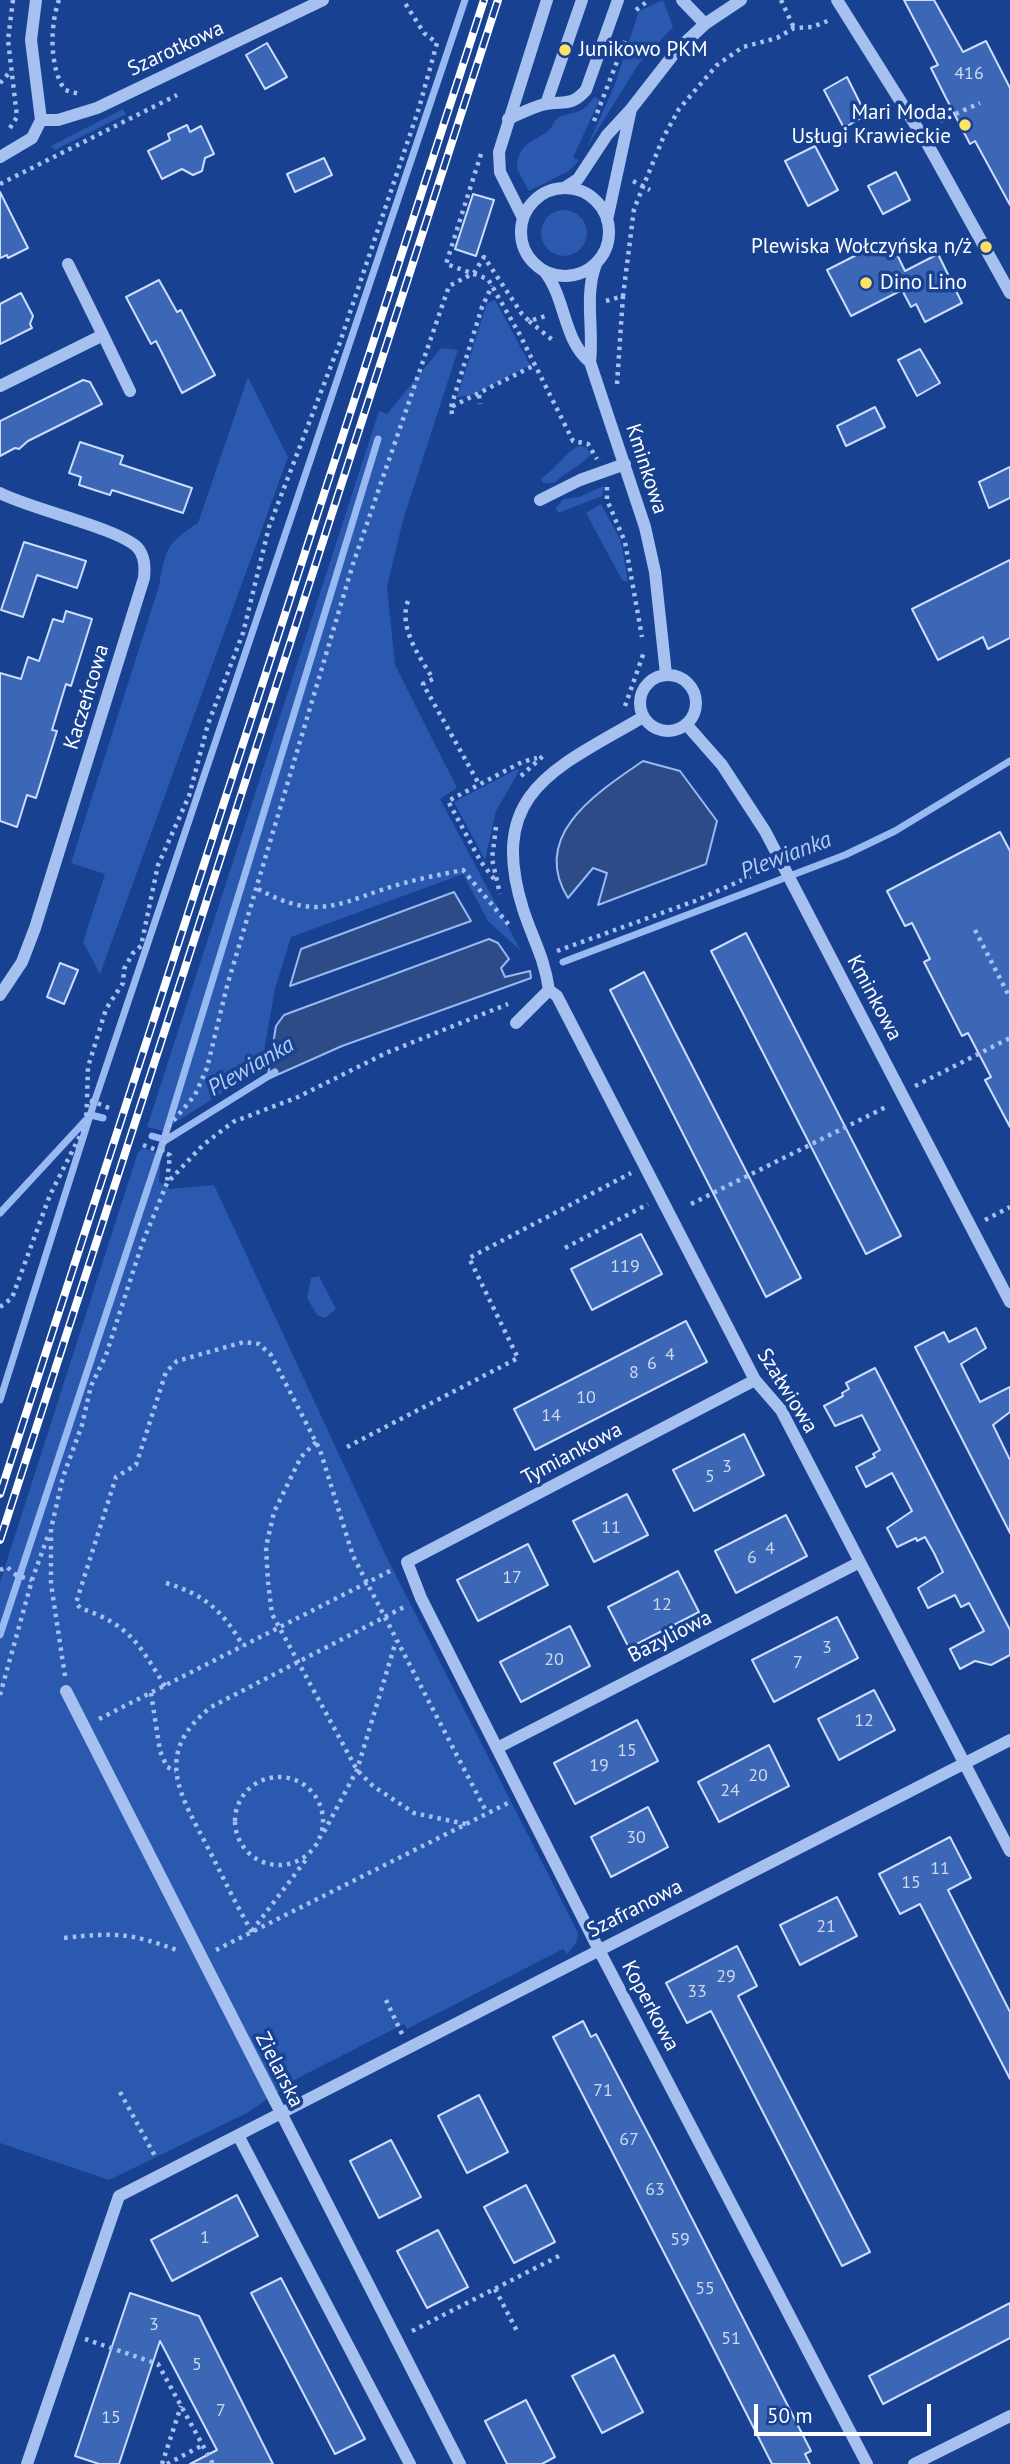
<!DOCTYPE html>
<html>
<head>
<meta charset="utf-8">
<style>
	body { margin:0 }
	#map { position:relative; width:1010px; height:2464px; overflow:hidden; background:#184191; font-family:"PT Sans",sans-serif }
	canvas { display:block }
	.scale { position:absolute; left:754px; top:2404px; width:177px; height:32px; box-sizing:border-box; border:4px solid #fff; border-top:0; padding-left:9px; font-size:21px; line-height:24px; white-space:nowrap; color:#fff; -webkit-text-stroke:5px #184191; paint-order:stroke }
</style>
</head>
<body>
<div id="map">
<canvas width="1010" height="2464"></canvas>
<div class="scale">50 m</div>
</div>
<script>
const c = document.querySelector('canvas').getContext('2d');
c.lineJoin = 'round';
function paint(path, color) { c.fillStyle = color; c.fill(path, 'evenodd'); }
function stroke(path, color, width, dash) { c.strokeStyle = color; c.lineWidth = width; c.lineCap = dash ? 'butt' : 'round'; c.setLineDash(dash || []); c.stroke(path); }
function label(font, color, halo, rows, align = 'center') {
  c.font = font + ' "PT Sans",sans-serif'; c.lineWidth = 7; c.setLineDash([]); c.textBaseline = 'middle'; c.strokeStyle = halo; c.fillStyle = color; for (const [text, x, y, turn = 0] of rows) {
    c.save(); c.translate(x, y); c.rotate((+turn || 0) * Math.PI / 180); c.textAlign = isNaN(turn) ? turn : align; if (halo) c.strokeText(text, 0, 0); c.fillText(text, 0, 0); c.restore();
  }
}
const green = new Path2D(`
	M 663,0 L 673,27 L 638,65 L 587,147 L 614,87 L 639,11 Z
	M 594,97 L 600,99 L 573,157 L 579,161 L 567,172 L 529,191 L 517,169 C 517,145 530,143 547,132 C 552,129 552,123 557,119 C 566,111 581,118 594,97 Z
	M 123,109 L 126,114 L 55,150 L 51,146 Z
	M541 233a23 23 0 1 1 46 0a23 23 0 1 1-46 0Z
	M 495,300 L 530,365 L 473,395 L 457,397 L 487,303 Z
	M 441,348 L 458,350 L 403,520 L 387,587 L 395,665 L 457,788 L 440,799 L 521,951 L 488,921 L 463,874 L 291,937 L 275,989 L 261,1068 L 162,1131 L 147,1127 L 379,411 L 387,414 Z
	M 248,377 L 288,457 L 100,974 L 83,942 L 105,874 L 71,863 L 159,586 C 165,551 166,543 198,523 Z
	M 579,446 L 586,447 L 591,454 C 583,465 565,472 554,483 L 543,483 L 541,478 C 556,470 568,449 579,446 Z
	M 604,486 L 602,496 L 558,513 L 556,508 L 563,499 L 579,497 Z
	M 601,504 L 621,541 L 628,582 L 622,580 L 586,513 Z
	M 517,769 L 519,771 L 496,811 L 485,860 L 454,802 Z
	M 143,1148 L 161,1155 L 159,1182 L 170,1189 L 214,1185 L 387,1558 L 578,1933 L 576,1943 L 567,1954 L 563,1949 L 407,2029 L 404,2024 L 298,2078 L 247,2113 L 109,2180 L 0,2143 L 0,1582 L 138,1152 Z
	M 319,1276 L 336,1309 L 325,1318 L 317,1315 L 307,1298 L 311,1278 Z`);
const water = new Path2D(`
	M 643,761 L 680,771 L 717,821 L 706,864 L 598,905 L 607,873 L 593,868 L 568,898 C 529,835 598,792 643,761 Z
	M 454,892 L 471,921 L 290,986 L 301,949 Z
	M 489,939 L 498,943 L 509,959 L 501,968 L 505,977 L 530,971 L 531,978 L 342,1046 L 270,1078 L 268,1075 L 276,1026 L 284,1015 Z`);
const stream = new Path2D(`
	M 563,962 L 845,855 L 895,831 L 1010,761
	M 152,1136 L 166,1140 L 275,1072
	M 0,1213 L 86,1120 L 91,1115 L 103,1118
	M 0,1400 L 94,1103 L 465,0
	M 0,1635 L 164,1139 L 378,439`);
const building = new Path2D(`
	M 904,0 L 934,0 L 963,52 L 986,41 L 1010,88 L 1010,205 L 975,141 L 970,144 L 946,98 L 931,68 L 938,65 Z
	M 267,43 L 287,77 L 265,89 L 246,55 Z
	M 847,77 L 866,115 L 844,128 L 824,90 Z
	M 187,125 L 190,132 L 201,126 L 214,154 L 205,158 L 202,171 L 193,175 L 182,169 L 162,179 L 148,151 L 170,140 L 168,134 Z
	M 815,146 L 838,190 L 808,206 L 785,161 Z
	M 324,158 L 332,175 L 295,192 L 287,174 Z
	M 896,172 L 910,200 L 883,214 L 868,186 Z
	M 0,192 L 28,248 L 8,258 L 7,255 L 0,258 Z
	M 473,194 L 494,200 L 476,256 L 455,249 Z
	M 880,243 L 892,244 L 905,271 L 938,254 L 962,303 L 925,322 L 916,304 L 911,307 L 902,290 L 851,316 L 827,270 Z
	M 159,280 L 177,312 L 181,310 L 215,375 L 182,393 L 156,341 L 151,344 L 126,297 Z
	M 21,293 L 33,316 L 30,324 L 32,328 L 0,344 L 0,304 Z
	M 920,349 L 940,383 L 917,396 L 898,360 Z
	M 83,380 L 90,382 L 102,404 L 28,441 L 19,449 L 15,448 L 0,456 L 0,421 Z
	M 875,407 L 885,427 L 846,446 L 837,426 Z
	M 80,442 L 123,456 L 120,464 L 192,488 L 183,513 L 112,490 L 110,495 L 79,485 L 81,477 L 69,473 Z
	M 1010,467 L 1010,498 L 989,508 L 979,482 Z
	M 24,542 L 86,561 L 77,588 L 37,575 L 23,617 L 1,610 Z
	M 1010,560 L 1010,638 L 988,649 L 983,637 L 938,660 L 912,609 Z
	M 66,611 L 92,619 L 71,686 L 66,684 L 52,730 L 57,731 L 36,798 L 27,795 L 17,827 L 0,821 L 0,673 L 21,679 L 28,657 L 39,661 L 53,619 L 63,622 Z
	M 1000,832 L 1010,851 L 1010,1127 L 985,1080 L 991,1077 L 968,1033 L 962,1036 L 924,962 L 930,959 L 912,923 L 905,926 L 887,891 Z
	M 746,933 L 901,1236 L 866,1254 L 711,951 Z
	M 60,963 L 78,970 L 64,1004 L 47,997 Z
	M 644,972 L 801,1278 L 766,1297 L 610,990 Z
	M 641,1234 L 662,1274 L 592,1310 L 571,1269 Z
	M 686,1321 L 707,1362 L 535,1450 L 514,1409 Z
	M 976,1328 L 986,1348 L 961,1364 L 980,1402 L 1010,1387 L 1010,1412 L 993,1425 L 1010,1460 L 1010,1533 L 915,1347 L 944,1332 L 949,1342 Z
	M 875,1368 L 1010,1630 L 1010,1655 L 991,1665 L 975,1661 L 960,1669 L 950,1649 L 984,1631 L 969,1603 L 961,1607 L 955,1595 L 928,1608 L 918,1588 L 943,1572 L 934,1553 L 925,1537 L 917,1541 L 916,1538 L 897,1547 L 887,1528 L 912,1511 L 892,1473 L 866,1487 L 856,1467 L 875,1457 L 873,1454 L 880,1450 L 862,1415 L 835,1426 L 824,1406 L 843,1396 L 842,1393 L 849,1389 L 846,1383 Z
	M 744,1434 L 764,1475 L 694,1511 L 673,1470 Z
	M 627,1494 L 648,1535 L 594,1562 L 573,1521 Z
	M 786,1515 L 807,1556 L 736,1593 L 715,1551 Z
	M 528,1544 L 548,1585 L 478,1621 L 457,1580 Z
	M 678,1571 L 699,1612 L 629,1648 L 608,1607 Z
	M 837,1617 L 858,1658 L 774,1702 L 752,1660 Z
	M 570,1626 L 590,1666 L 521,1702 L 500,1662 Z
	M 874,1690 L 895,1730 L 839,1760 L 818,1719 Z
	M 637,1720 L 658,1761 L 575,1804 L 554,1763 Z
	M 769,1745 L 789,1786 L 719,1822 L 698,1782 Z
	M 648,1807 L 668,1847 L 611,1877 L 591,1837 Z
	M 950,1837 L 971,1878 L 948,1890 L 1010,2012 L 1010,2079 L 920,1904 L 900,1914 L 879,1874 Z
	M 837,1897 L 857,1936 L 800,1965 L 780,1925 Z
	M 737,1946 L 757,1986 L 738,1996 L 870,2252 L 842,2266 L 711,2011 L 687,2023 L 666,1983 Z
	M 583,2021 L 591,2037 L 596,2034 L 661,2158 L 811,2451 L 805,2454 L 810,2464 L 772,2464 L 707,2336 L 553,2037 Z
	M 479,2095 L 508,2152 L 467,2173 L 438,2116 Z
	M 391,2140 L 421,2197 L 379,2218 L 350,2161 Z
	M 526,2185 L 555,2242 L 514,2263 L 484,2207 Z
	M 237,2195 L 258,2236 L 172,2281 L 151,2240 Z
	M 438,2230 L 468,2287 L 427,2308 L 397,2251 Z
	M 281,2278 L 365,2439 L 335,2454 L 251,2293 Z
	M 130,2293 L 199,2316 L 273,2464 L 190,2464 L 217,2450 L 160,2341 L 119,2464 L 99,2464 L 75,2456 Z
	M 1010,2303 L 1010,2338 L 883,2404 L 869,2376 Z
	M 614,2355 L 643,2412 L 602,2433 L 572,2376 Z
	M 526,2400 L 555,2457 L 542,2464 L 507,2464 L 485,2421 Z`);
const path = new Path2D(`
	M 59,0 C 50,24 49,68 65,90 L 79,94
	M 781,0 L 794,28
	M 636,10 L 649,0
	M 0,83 L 10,72
	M 594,121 L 625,41
	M 940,121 L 980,103
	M 10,128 L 17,117 L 8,40 L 13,0
	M 481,154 L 446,264 L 488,279 L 520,335 L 573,441 L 588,444 L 597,459
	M 633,181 L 650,190
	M 0,184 L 177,95
	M 606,301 L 623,296 L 634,209 L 663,138 L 679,109 L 717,65 L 743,47 L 777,38 L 794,28 L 812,27 L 830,20
	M 529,321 L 555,342
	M 617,384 L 623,296
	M 479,395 L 480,404
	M 451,407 L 482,307 L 492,286
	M 452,414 L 451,407 L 535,365
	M 607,487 L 607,500 L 625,542 L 642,637
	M 408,601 C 398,628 420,657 433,679 L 423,684 L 479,784
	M 625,706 L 644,652
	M 521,776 L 543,756
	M 496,827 L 492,859 L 500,894
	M 494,879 L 481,862 L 448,801 L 522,762 L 537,758
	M 258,889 C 322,924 342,900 404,883 C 423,878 443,874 463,870 L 509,925
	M 975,930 L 1010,998
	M 557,951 L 695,901 L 767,869
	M 915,1086 L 1010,1038
	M 109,1108 L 87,1099 L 88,1067 L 106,1009 L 123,983 L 124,969 L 133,953 L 141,946 L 158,865 L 189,796 L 208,724 L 243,633 L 269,527 L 339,345 L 419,108 L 437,43 L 424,33 L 403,0
	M 143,1145 L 170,1155 L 167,1182
	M 162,1152 L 169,1126 L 195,1095 L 207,1068 L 227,986 L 353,564 L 449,286 L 474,273 L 484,257 L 522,314 L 529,321 L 546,316
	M 691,1204 L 886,1107
	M 985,1220 L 1010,1207
	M 565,1248 L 648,1204
	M 0,1307 L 12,1298 L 50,1195 L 86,1124 L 87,1099
	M 316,1442 L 301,1457 L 274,1512 L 266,1547 L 268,1582 L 272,1614 L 357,1770 L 373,1786 L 414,1813 L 466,1824
	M 347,1447 L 518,1358 L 469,1258 L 631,1173
	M 0,1570 L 7,1567 L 16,1575 L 32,1580
	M 166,1583 C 204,1594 224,1612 243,1646
	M 65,1676 L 51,1584 L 51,1529 L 63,1477 L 82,1425 L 91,1386 L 106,1355 L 142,1244 L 167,1183 L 203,1145 L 233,1122 L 298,1097 L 386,1053 L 508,1004
	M 165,1686 C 138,1643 130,1625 80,1608 L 76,1603 L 116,1477 L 136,1465 L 166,1372 L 177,1361 L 244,1342 L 259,1344 L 271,1355 L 320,1450 L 353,1556 L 487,1813
	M 151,1693 L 160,1751 L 167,1767 L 176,1771
	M 0,1695 L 32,1580 L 49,1533
	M 99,1719 L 394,1569
	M235 1821a44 44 0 1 1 88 0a44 44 0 1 1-88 0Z
	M 324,1832 L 357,1770 L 396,1641
	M 252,1931 L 308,1857
	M 252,1932 C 236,1905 223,1877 209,1850 C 181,1795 151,1755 211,1707 L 406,1606
	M 64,1938 C 114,1932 132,1933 179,1951
	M 216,1950 L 508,1803
	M 386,2000 L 402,2034
	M 120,2092 L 156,2158
	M 495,2289 L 518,2333
	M 412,2331 L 561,2255
	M 85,2339 L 158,2364 L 213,2464
	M 162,2464 L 181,2406
	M 167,2464 L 203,2445`);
const minor = new Path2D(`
	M 682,0 L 705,24
	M 837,0 L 928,145 L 1010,293
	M 546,104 L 582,0
	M 508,119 C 520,114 534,106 546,104 C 565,101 572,106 586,90 L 618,0
	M 41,120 L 58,120 L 97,108 L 323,0
	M 0,157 L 32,138 L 41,120 L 31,40 L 36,0
	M 564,188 L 578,179 L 607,135 L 631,109 L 677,50 L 705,24 L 741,0
	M521 232a44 44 0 1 1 88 0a44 44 0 1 1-88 0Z
	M 523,218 L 500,172 L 499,152 L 547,0
	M 607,220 L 631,109
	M 596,264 C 584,295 594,329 590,362 L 645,527 L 655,572 L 666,674
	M 545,272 C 566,299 563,340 590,362
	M 103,335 L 130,391
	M 0,386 L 103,335 L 68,264
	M 0,493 C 31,509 117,528 137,547 C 145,556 145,567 144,578 L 35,928 L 22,962 L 0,995
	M 540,500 L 580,480 L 625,464
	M640 703a28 28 0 1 1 56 0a28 28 0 1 1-56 0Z
	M 686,724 L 722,765 L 765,831 L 1010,1302
	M 549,990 L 557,996 L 755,1380 L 781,1410 L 1010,1851
	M 549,990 C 544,956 533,940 523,909 C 486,791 557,768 643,717
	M 516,1023 L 549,990
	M 755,1380 L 407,1562 L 421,1598 L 599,1950 L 867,2464
	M 66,1691 L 460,2464
	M 499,1747 L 860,1562
	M 239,2137 L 410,2464
	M 27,2464 L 119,2196 L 1010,1740
	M 914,2464 L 1010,2416`);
const rail = new Path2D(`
	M 0,1494 L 484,0
	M 0,1540 L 498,0`);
const markers = [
	[565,50,7,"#ffe265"],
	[965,125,7,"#ffe265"],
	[986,247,7,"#ffe265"],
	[866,283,7,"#ffe265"]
];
const numberNames = [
	["416",969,74],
	["119",625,1267],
	["4",670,1355],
	["6",652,1364],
	["8",634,1373],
	["10",586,1398],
	["14",551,1416],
	["3",727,1467],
	["5",710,1477],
	["11",611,1528],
	["4",770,1549],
	["6",752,1558],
	["17",512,1578],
	["12",662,1605],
	["3",827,1648],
	["20",554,1660],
	["7",798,1663],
	["12",864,1721],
	["15",627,1751],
	["19",599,1766],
	["20",758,1776],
	["24",730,1791],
	["30",636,1838],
	["11",940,1869],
	["15",911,1883],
	["21",826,1927],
	["29",726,1977],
	["33",697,1992],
	["71",603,2091],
	["67",629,2140],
	["63",655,2190],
	["1",205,2238],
	["59",680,2240],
	["55",705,2289],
	["3",154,2325],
	["51",731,2339],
	["5",197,2365],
	["7",221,2411],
	["15",111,2418]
];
const streetNames = [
	["Szarotkowa",176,49,-25],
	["Kminkowa",646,469,72],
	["Kaczeńcowa",87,697,-73],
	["Kminkowa",874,998,62],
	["Szałwiowa",787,1391,58],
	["Tymiankowa",572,1454,-28],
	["Bazyliowa",670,1637,-27],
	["Szafranowa",635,1909,-27],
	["Koperkowa",650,2006,62],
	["Zielarska",279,2070,63]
];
const poiNames = [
	["Junikowo PKM",579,50],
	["Mari Moda:",951,113,"right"],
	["Usługi Krawieckie",951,137,"right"],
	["Plewiska Wołczyńska n/ż",972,247,"right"],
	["Dino Lino",880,283]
];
const waterNames = [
	["Plewianka",786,856,-21],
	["Plewianka",251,1067,-30]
];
paint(green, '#2a59af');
paint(water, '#2c4b87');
stroke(water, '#99b9f2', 2);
stroke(stream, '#99b9f2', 7);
paint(building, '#3c67b7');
stroke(building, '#cdddfb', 2);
stroke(path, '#a6c0f0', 4.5, [3.5, 5]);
stroke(minor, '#a6c0f0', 12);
stroke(rail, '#fff', 8);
stroke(rail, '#184191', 5, [16]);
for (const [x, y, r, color] of markers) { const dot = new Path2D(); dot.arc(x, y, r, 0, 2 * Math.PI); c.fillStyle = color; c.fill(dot); stroke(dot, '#184191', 2.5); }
label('18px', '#ced9ed', null, numberNames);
label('21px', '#fff', '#184191', streetNames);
label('21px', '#fff', '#184191', poiNames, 'left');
label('italic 23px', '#b2cbf7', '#184191', waterNames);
</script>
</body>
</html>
